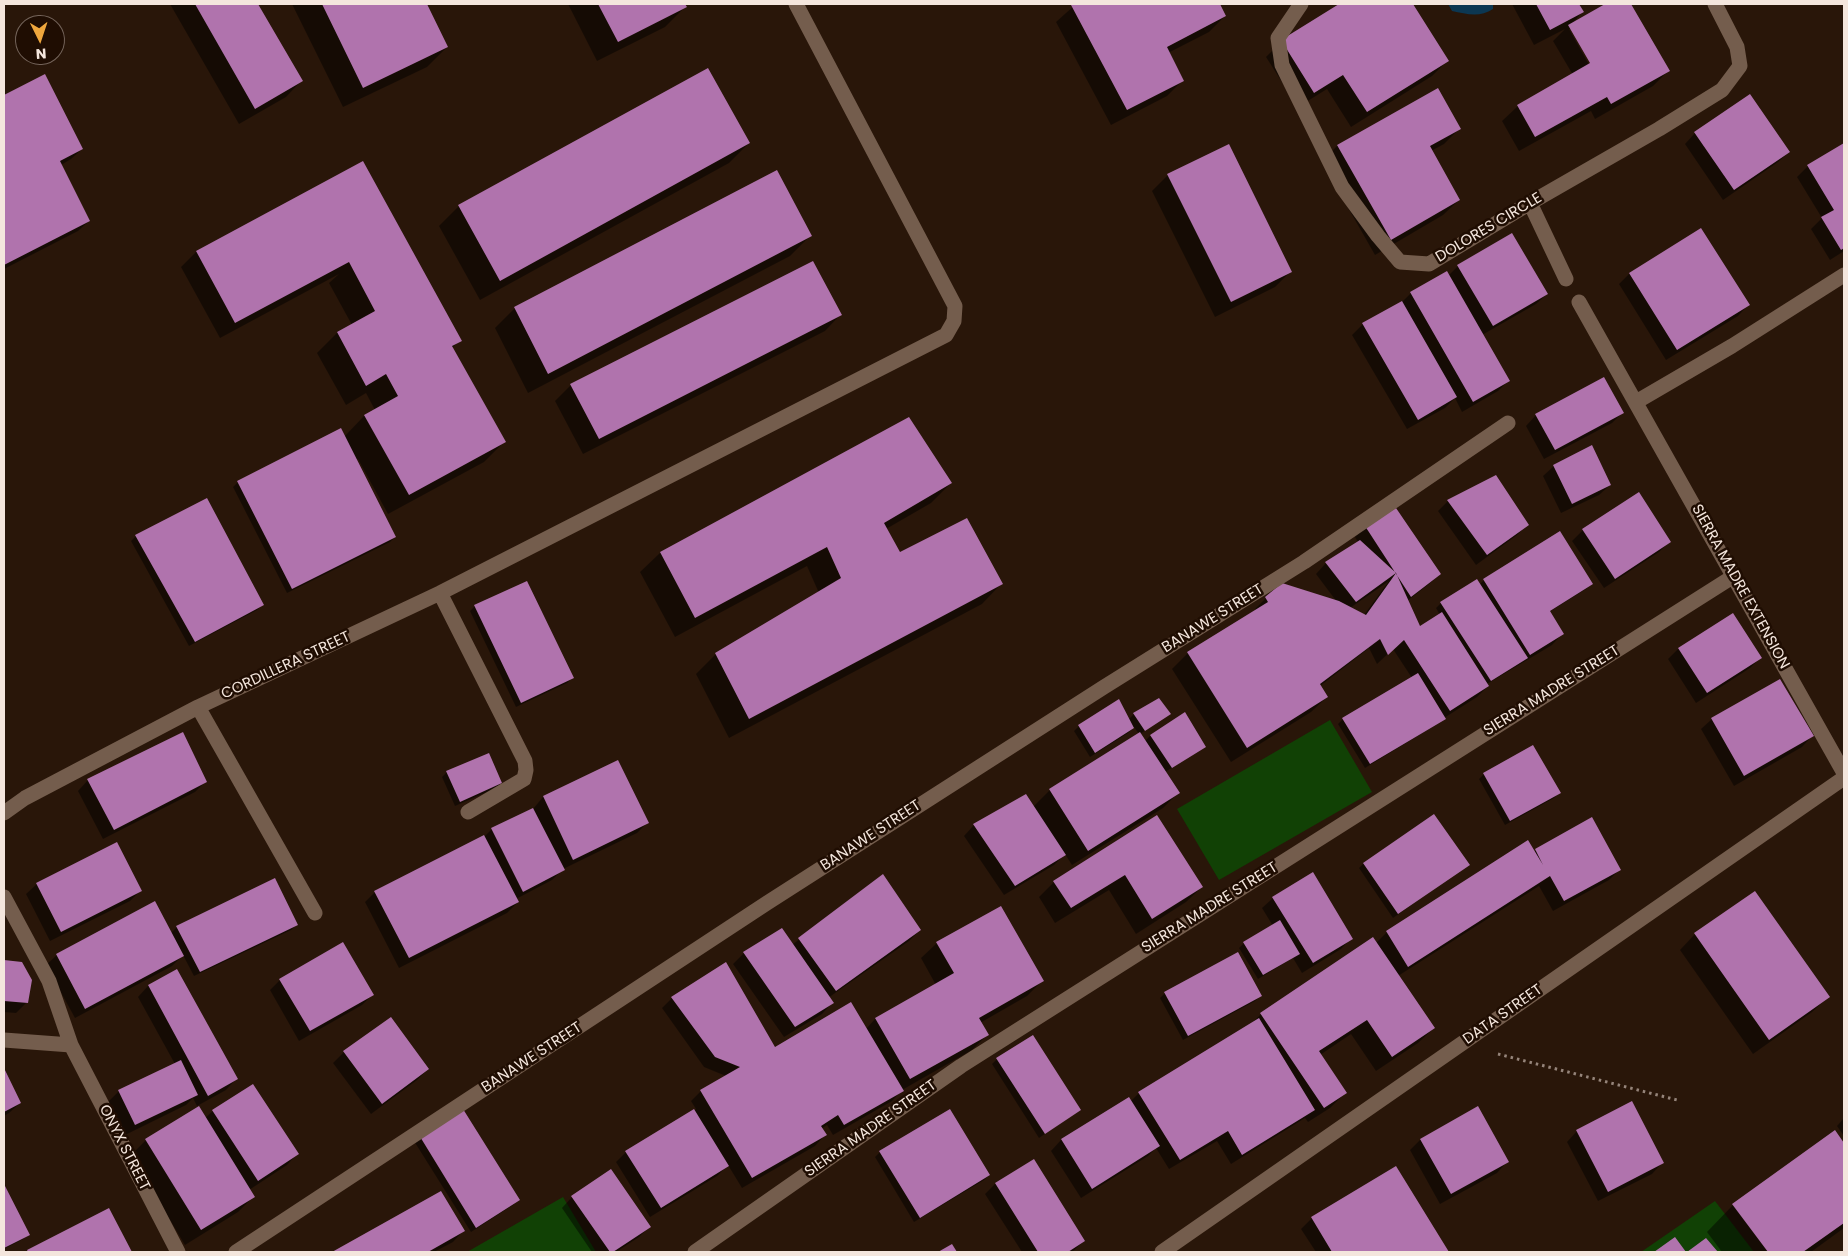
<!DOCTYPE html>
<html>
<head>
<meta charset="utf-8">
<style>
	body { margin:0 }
	#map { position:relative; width:1848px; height:1256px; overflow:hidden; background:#291609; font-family:Poppins,sans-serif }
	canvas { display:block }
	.frame { position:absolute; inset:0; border:5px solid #f4e6dd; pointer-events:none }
	.north { position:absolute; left:15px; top:15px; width:50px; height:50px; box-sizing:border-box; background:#1f0d02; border:1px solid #74645a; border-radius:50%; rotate:176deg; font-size:14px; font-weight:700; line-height:20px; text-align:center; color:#f4e6dd }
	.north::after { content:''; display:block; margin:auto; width:18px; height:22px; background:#efa73d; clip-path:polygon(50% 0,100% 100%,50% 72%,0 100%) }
</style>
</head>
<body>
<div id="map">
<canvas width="1848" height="1256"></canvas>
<div class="frame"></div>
<div class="north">N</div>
</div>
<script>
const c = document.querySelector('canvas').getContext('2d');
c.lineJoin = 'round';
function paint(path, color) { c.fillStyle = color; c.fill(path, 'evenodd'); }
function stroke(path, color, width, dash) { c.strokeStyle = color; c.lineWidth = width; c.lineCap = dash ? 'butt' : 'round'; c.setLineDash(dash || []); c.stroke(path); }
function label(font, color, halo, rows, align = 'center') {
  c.font = font + ' Poppins,sans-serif'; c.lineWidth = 5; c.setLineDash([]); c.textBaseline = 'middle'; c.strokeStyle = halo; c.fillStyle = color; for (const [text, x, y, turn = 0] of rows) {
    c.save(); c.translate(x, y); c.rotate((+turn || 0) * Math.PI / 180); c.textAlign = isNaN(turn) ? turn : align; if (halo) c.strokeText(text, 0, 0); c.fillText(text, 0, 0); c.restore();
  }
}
const green = new Path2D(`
	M 1330,720 L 1372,792 L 1219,880 L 1177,809 Z
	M 563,1197 L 596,1252 L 467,1252 Z
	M 1715,1201 L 1754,1252 L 1641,1252 Z`);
const water = new Path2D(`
	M 1448,4 L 1493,4 L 1493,9 C 1480,18 1466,14 1452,11 Z`);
const shadow = new Path2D(`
	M 170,4 L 257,4 L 301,81 L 286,97 L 239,124 Z
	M 292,4 L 426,4 L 447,47 L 427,67 L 343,107 Z
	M 568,4 L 684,4 L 685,7 L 665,27 L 597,61 Z
	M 1076,4 L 1218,4 L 1225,16 L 1209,32 L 1168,53 L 1183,80 L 1167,96 L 1111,125 L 1056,22 Z
	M 1342,4 L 1411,4 L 1447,61 L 1432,76 L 1351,127 L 1327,89 L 1298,107 L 1266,57 L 1282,41 Z
	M 1512,4 L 1582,4 L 1579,6 L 1582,12 L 1572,24 L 1607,4 L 1630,4 L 1668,71 L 1653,86 L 1595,119 L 1591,111 L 1519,151 L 1502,121 L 1518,106 L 1573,75 L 1553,41 L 1565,29 L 1534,45 ZM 1569,29 L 1572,29 L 1594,68 L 1592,70 Z
	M 45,76 L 82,149 L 71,159 L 61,165 L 89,221 L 78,231 L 4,269 L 4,97 Z
	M 1437,90 L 1460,128 L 1444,144 L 1431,151 L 1459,200 L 1443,215 L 1375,255 L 1322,162 L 1337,146 Z
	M 1695,133 L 1789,152 L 1778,162 L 1723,200 L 1685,144 Z
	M 749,143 L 729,163 L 480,300 L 439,226 L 459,206 Z
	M 1844,145 L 1844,251 L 1830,260 L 1811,229 L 1822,218 L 1797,177 L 1808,166 Z
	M 362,163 L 460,340 L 452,348 L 504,442 L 484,462 L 388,514 L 358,459 L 356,460 L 395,537 L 390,542 L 287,593 L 233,487 L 238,482 L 344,437 L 364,416 L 375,410 L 366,393 L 346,405 L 317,353 L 337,333 L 352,325 L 329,283 L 339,274 L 220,338 L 181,267 L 196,252 Z
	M 1168,175 L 1290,272 L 1275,287 L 1215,317 L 1152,191 Z
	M 1701,230 L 1748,305 L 1738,316 L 1666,360 L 1619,284 L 1629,274 Z
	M 810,236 L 790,256 L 528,393 L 495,328 L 515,308 Z
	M 1458,266 L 1547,294 L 1536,304 L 1482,335 L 1508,381 L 1498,391 L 1462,412 L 1455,398 L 1445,408 L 1407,429 L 1352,335 L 1363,324 L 1401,303 L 1411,293 L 1448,276 Z
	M 840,315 L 825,331 L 583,454 L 555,401 L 571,385 Z
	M 1622,413 L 1612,423 L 1544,459 L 1526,426 L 1536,415 Z
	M 1554,466 L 1610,485 L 1599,495 L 1561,513 L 1543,476 Z
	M 951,483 L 931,503 L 886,529 L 900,554 L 1001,584 L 982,604 L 729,738 L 696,674 L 716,654 L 819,593 L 807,566 L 675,637 L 640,572 L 660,553 Z
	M 1448,501 L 1527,525 L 1517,535 L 1476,565 L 1438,511 Z
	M 1365,527 L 1440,574 L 1429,584 L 1407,601 L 1419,628 L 1440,615 L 1436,608 L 1441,603 L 1479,585 L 1484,580 L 1591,584 L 1586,589 L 1549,612 L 1562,634 L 1552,645 L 1487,684 L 1488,686 L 1477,697 L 1444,718 L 1439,723 L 1365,768 L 1338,724 L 1343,719 L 1412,678 L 1393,649 L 1377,664 L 1369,648 L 1320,686 L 1327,697 L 1311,712 L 1231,762 L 1172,669 L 1188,653 L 1256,610 L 1255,609 L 1266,598 L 1337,602 L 1316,574 L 1326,563 L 1358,542 L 1355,537 ZM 1389,581 L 1364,615 L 1350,608 Z
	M 1583,530 L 1670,541 L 1659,552 L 1604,588 L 1572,541 Z
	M 136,536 L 262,605 L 257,610 L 189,646 L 131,541 Z
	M 475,606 L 572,678 L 567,683 L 516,707 L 470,611 Z
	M 1679,648 L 1760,658 L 1750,668 L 1696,703 L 1668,659 Z
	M 1780,680 L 1812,736 L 1802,747 L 1734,786 L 1701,729 L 1712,719 Z
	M 1134,714 L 1170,714 L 1140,734 L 1145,741 L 1150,736 L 1185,714 L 1204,746 L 1199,751 L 1165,772 L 1178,793 L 1163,808 L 1072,865 L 1065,854 L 1054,865 L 1004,895 L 964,836 L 974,825 L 1033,807 L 1050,790 L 1139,734 L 1134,727 L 1128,733 L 1090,757 L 1074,731 L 1079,726 L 1128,720 Z
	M 617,762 L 647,823 L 637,833 L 563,869 L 552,880 L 516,899 L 518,902 L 507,913 L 399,968 L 365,902 L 375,892 L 484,837 L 492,829 L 533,809 L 543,797 Z
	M 447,772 L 501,783 L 496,788 L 455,806 L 442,777 Z
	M 1484,774 L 1559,793 L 1554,798 L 1505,825 L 1479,779 Z
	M 88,780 L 205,782 L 195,792 L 103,839 L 78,791 Z
	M 1157,817 L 1202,887 L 1186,902 L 1136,934 L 1109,890 L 1055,923 L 1039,897 L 1054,882 Z
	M 1591,819 L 1620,869 L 1609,880 L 1553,911 L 1539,886 L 1398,976 L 1434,1028 L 1418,1043 L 1376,1071 L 1351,1034 L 1320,1055 L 1345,1093 L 1330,1108 L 1308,1122 L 1305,1118 L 1231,1164 L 1217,1141 L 1169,1169 L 1156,1148 L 1148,1156 L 1081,1198 L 1051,1151 L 1061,1140 L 1129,1099 L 1131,1101 L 1139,1093 L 1249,1026 L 1261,1014 L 1376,943 L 1387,932 L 1528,842 L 1534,852 Z
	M 1364,863 L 1468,865 L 1393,918 L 1359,868 Z
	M 882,875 L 920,930 L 909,941 L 828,998 L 832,1003 L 822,1014 L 784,1037 L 733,964 L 744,953 L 792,945 Z
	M 37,884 L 140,891 L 130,901 L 50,941 L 26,894 Z
	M 1273,898 L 1351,938 L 1341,949 L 1302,973 L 1293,958 L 1258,979 L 1239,948 L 1244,943 L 1273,926 L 1262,908 Z
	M 296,925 L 291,930 L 194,976 L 183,955 L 172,966 L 75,1018 L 46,965 L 57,955 L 171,933 L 177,927 Z
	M 1695,934 L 1828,997 L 1812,1012 L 1753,1054 L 1680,950 Z
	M 937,943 L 1043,980 L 1027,996 L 980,1023 L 987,1035 L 972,1050 L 902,1090 L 892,1101 L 833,1135 L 827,1125 L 821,1129 L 825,1135 L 815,1146 L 742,1188 L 728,1165 L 717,1176 L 650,1217 L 616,1162 L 626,1152 L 696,1109 L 691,1101 L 701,1091 L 726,1076 L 704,1067 L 662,1008 L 672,998 L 774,1049 L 866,1029 L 875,1019 L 936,985 L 921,958 Z
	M 4,962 L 21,963 L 27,1002 L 16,1013 L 4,1012 Z
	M 177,970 L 236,1079 L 226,1090 L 197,1106 L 193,1098 L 186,1105 L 125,1135 L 108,1102 L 119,1091 L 175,1064 L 138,997 L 148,986 Z
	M 280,980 L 372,995 L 362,1005 L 299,1041 L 270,990 Z
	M 1165,993 L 1260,996 L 1255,1001 L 1183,1040 L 1160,998 Z
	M 391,1019 L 428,1069 L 417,1080 L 371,1114 L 333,1063 L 344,1052 Z
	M 997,1059 L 1079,1110 L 1039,1138 L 992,1064 Z
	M 4,1071 L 20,1103 L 9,1113 L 4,1116 Z
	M 1478,1108 L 1507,1162 L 1497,1173 L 1440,1204 L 1410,1150 L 1420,1140 Z
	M 213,1111 L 297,1154 L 287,1165 L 249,1190 L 253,1197 L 238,1212 L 185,1245 L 131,1155 L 146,1140 L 205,1118 Z
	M 950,1111 L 989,1175 L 984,1180 L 914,1222 L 875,1157 L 880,1152 Z
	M 1844,1118 L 1844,1136 L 1837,1126 Z
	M 1577,1131 L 1662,1163 L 1652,1174 L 1598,1201 L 1567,1142 Z
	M 1835,1132 L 1844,1145 L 1844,1228 L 1811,1252 L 1722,1252 L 1707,1232 L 1733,1205 Z
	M 419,1136 L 518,1200 L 513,1205 L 471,1232 L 414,1141 Z
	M 1033,1161 L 1084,1241 L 1072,1252 L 1022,1252 L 985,1194 L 995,1184 Z
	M 1395,1167 L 1447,1252 L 1316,1252 L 1301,1229 L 1312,1218 Z
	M 4,1186 L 28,1234 L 23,1239 L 4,1249 Z
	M 441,1192 L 463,1231 L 453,1242 L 434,1252 L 334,1252 Z
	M 572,1197 L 649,1227 L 639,1237 L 616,1252 L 592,1252 L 562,1208 Z
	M 108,1210 L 131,1252 L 26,1252 L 28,1251 Z`);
const building = new Path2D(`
	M 195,4 L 258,4 L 303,81 L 255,109 Z
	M 322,4 L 427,4 L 448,47 L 363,88 Z
	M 598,4 L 685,4 L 687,7 L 618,42 Z
	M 1074,4 L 1220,4 L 1226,16 L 1167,47 L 1184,81 L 1127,110 L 1071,5 Z
	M 1339,4 L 1413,4 L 1449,61 L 1367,112 L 1343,75 L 1314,93 L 1281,40 Z
	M 1536,4 L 1579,4 L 1584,12 L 1550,30 Z
	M 1605,4 L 1631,4 L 1670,71 L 1611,104 L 1607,97 L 1535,137 L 1517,105 L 1590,63 L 1568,25 Z
	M 708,68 L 750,143 L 500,281 L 458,205 Z
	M 45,74 L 83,149 L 60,161 L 90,221 L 4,265 L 4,95 Z
	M 1438,88 L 1461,129 L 1430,146 L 1460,200 L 1391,240 L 1337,145 Z
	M 1750,94 L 1790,152 L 1734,190 L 1694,132 Z
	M 1844,143 L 1844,248 L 1841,250 L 1821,217 L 1834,210 L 1807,165 Z
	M 1229,144 L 1292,272 L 1231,302 L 1167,174 Z
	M 363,161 L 462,341 L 452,346 L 506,442 L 409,495 L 364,415 L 398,396 L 386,374 L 366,386 L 337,332 L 375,311 L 349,262 L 235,323 L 196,251 Z
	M 777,170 L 812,236 L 548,374 L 514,307 Z
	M 1701,228 L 1750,305 L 1677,350 L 1629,273 Z
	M 1512,233 L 1548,294 L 1493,326 L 1457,265 Z
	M 813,261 L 842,315 L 599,439 L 570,384 Z
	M 1447,271 L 1510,381 L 1473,402 L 1410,292 Z
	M 1402,301 L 1457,397 L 1418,420 L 1362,323 Z
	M 1604,377 L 1624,413 L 1555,450 L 1535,414 Z
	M 909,417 L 952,483 L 884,523 L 900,552 L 967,518 L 1003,584 L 749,719 L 715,653 L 841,578 L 827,547 L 695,618 L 660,552 Z
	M 341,428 L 396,537 L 292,589 L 237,481 Z
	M 1592,445 L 1611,485 L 1572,504 L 1553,465 Z
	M 1496,475 L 1529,525 L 1487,555 L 1447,500 Z
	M 1639,492 L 1671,542 L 1615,579 L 1582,529 Z
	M 207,498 L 264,605 L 195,642 L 135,535 Z
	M 1396,508 L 1441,574 L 1411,597 L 1365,526 Z
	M 1560,531 L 1593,584 L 1550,611 L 1564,634 L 1530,655 L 1483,579 Z
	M 1360,540 L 1396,573 L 1356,602 L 1325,562 Z
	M 1396,573 L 1420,626 L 1442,612 L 1489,686 L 1450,711 L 1404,640 L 1388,655 L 1380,639 L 1320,684 L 1328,697 L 1247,748 L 1187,652 L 1268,602 L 1265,597 L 1282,583 L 1339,601 L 1366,615 Z
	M 1477,579 L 1528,658 L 1491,681 L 1440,602 Z
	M 527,581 L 574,678 L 521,703 L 474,605 Z
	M 1733,613 L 1762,658 L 1707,693 L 1678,648 Z
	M 1418,673 L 1446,719 L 1370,764 L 1342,718 Z
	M 1780,679 L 1814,736 L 1744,776 L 1711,718 Z
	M 1159,698 L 1171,714 L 1145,731 L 1133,713 Z
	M 1119,699 L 1134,728 L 1095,753 L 1078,725 Z
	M 1185,712 L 1206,747 L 1172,768 L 1150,735 Z
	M 183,732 L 207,782 L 114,830 L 87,779 Z
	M 1140,732 L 1180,793 L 1088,851 L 1049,789 Z
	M 1533,745 L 1561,793 L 1510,821 L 1483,773 Z
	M 489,753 L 502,783 L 460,802 L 446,771 Z
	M 618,760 L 649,823 L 573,860 L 543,796 Z
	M 1026,794 L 1066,855 L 1015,886 L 973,824 Z
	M 533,808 L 565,870 L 523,892 L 491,828 Z
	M 1434,814 L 1470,865 L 1398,914 L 1363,863 Z
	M 1157,815 L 1203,887 L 1152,919 L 1125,875 L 1071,908 L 1053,881 Z
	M 1592,817 L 1621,870 L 1564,901 L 1550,876 L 1408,967 L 1386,931 L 1528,840 L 1543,865 L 1535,849 Z
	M 484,835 L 519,902 L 409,958 L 374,891 Z
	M 117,842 L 142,891 L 61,932 L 36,883 Z
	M 1313,872 L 1353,939 L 1313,963 L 1272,897 Z
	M 883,874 L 921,930 L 836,991 L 798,938 Z
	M 275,878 L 298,925 L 200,972 L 176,926 Z
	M 1755,891 L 1830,997 L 1769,1040 L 1694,933 Z
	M 155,901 L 184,956 L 85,1009 L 56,954 Z
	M 1001,906 L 1044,981 L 979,1018 L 989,1035 L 910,1079 L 875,1018 L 954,973 L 936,942 Z
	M 1280,920 L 1300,954 L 1263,975 L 1243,942 Z
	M 782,928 L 834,1003 L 795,1027 L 743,952 Z
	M 1373,937 L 1435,1028 L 1392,1057 L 1367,1020 L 1319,1051 L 1347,1093 L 1324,1108 L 1260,1013 Z
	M 343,942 L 374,995 L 310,1031 L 279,979 Z
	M 1238,952 L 1262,996 L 1188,1036 L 1164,992 Z
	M 4,960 L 22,962 L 32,980 L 28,1003 L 4,1001 Z
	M 726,962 L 775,1047 L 851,1002 L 904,1091 L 844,1125 L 838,1115 L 821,1126 L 827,1135 L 752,1178 L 700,1090 L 740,1067 L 715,1057 L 671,997 Z
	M 177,969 L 238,1079 L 208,1096 L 148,985 Z
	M 391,1017 L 429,1069 L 382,1104 L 343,1051 Z
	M 1259,1018 L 1315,1110 L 1242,1155 L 1228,1131 L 1180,1160 L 1138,1092 Z
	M 1033,1035 L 1081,1110 L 1045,1134 L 996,1058 Z
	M 181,1060 L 198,1095 L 135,1125 L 118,1090 Z
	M 4,1068 L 21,1103 L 4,1112 Z
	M 253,1084 L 299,1154 L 258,1181 L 212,1110 Z
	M 1129,1097 L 1160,1146 L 1092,1189 L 1061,1139 Z
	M 1632,1101 L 1664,1163 L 1608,1192 L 1576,1130 Z
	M 199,1106 L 255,1197 L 201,1230 L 145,1139 Z
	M 1478,1106 L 1509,1162 L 1451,1194 L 1420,1139 Z
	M 463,1109 L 520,1200 L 476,1228 L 419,1135 Z
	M 694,1109 L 729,1166 L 661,1208 L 625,1151 Z
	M 950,1109 L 990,1175 L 920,1218 L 879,1151 Z
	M 1835,1130 L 1844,1143 L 1844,1223 L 1803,1252 L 1768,1252 L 1732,1204 Z
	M 1034,1159 L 1085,1241 L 1068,1252 L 1038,1252 L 995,1183 Z
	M 1396,1166 L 1449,1252 L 1332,1252 L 1311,1217 Z
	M 611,1169 L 651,1227 L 613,1252 L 610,1252 L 571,1196 Z
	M 4,1184 L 30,1235 L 4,1248 Z
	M 441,1191 L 465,1231 L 428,1252 L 332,1252 Z
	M 109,1208 L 132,1252 L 28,1252 L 27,1250 Z
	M 1675,1237 L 1686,1252 L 1654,1252 Z
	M 1706,1238 L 1718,1252 L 1687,1252 Z
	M 952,1244 L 957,1252 L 938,1252 Z`);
const path = new Path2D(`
	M 1498,1054 L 1677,1100`);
const minor = new Path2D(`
	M 1301,4 L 1278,38 L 1282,65 L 1342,187 L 1378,236 L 1400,262 L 1429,264 L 1530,203 L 1659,129 L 1722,90 L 1740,66 L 1737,47 L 1715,4
	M 1530,203 L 1566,279
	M 1579,302 L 1844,773
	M 1636,402 L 1732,346 L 1844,275
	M 440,593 L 525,761 L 526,770 L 524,779 L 468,812
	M 198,707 L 315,913
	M 4,813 L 25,798 L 198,707 L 440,593 L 946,335 L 954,321 L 955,306 L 796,4
	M 4,897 L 49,981 L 71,1045 L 178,1252
	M 4,1040 L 71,1045
	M 236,1252 L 767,903 L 1104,687 L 1304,562 L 1508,423
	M 695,1252 L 961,1066 L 1734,576
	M 1162,1252 L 1844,778`);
const streetNames = [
	["DOLORES CIRCLE",1489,228,-31],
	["SIERRA MADRE EXTENSION",1740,587,61],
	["BANAWE STREET",1213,619,-32],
	["CORDILLERA STREET",286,666,-25],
	["SIERRA MADRE STREET",1552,691,-32],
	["BANAWE STREET",871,836,-33],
	["SIERRA MADRE STREET",1210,908,-32],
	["DATA STREET",1503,1015,-35],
	["BANAWE STREET",532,1058,-33],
	["SIERRA MADRE STREET",871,1129,-35],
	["ONYX STREET",124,1148,63]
];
paint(green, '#114105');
paint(water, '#0c3752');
paint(shadow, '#0007');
paint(building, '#b073ad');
stroke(path, '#95847a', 3, [2.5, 4]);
stroke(minor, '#745d4d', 15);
label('15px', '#f4e6dd', '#1f0d02', streetNames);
</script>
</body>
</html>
